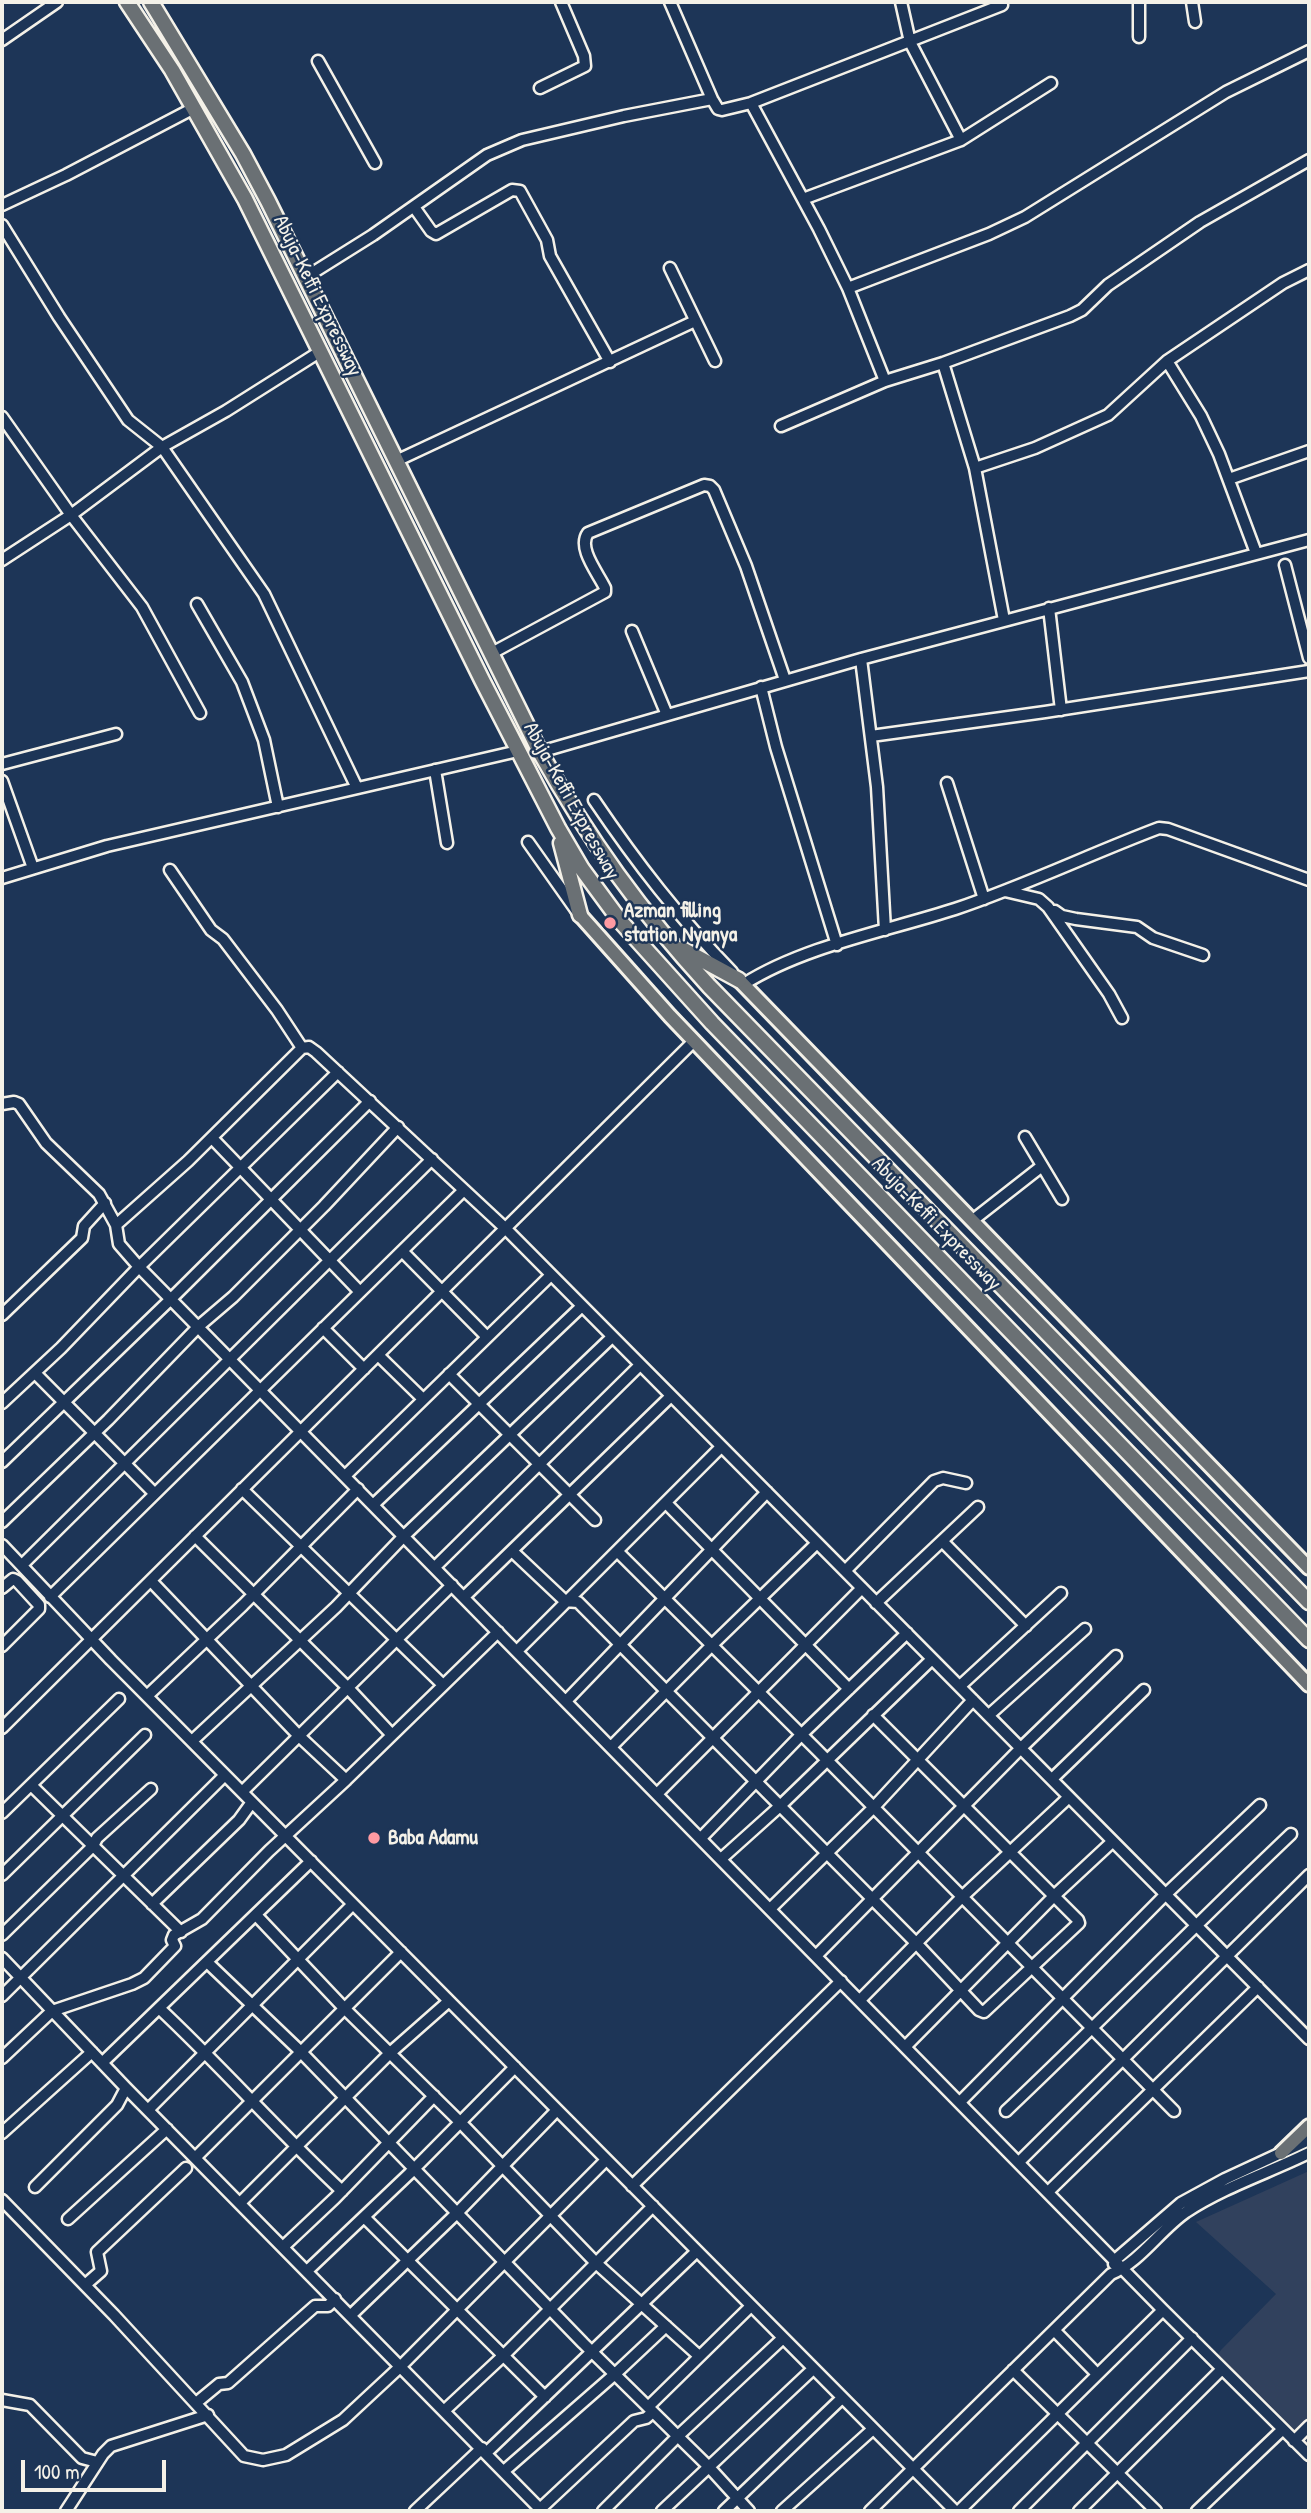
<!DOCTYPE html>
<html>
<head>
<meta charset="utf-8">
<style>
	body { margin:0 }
	#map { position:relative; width:1311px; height:2513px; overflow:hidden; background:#1d3557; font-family:"Patrick Hand",sans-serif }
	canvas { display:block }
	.frame { position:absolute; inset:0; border:4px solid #f4f1e8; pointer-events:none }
	.scale { position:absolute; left:21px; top:2460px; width:145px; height:32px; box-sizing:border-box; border:4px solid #f4f1e8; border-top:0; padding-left:9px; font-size:21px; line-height:24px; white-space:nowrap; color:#f4f1e8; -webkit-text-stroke:5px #1d3557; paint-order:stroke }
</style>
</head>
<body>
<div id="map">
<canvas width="1311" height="2513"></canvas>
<div class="frame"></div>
<div class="scale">100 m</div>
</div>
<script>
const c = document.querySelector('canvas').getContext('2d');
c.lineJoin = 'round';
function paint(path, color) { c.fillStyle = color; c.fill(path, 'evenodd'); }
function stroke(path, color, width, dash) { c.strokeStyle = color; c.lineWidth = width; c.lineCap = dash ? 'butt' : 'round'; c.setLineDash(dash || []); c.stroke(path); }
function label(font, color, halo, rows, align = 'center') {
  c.font = font + ' "Patrick Hand",sans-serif'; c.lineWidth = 5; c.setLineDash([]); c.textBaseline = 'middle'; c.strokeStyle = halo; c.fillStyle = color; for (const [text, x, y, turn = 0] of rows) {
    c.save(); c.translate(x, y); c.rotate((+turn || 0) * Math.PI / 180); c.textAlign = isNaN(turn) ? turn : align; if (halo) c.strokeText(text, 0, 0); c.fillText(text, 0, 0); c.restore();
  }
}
const built = new Path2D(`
	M 1309,2171 L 1309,2451 L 1216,2358 L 1221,2350 L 1276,2294 L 1196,2222 Z`);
const minor = new Path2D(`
	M 670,2 L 712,99 L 718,109 L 722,110 L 751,103 L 1002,5
	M 901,2 L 910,42 L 961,140
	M 1192,2 L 1195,22
	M 1139,37 L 1139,2
	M 2,40 L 57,2
	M 318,61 L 375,163
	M 540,88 L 585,66 L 584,56 L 561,2
	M 751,103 L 819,229 L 848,288 L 885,381
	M 803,199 L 961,140 L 1051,83
	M 2,205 L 66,175 L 194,108
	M 414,207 L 431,231 L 436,234 L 512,190 L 520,191 L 547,240 L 550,256 L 610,362
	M 2,225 L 59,317 L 128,420 L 162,447 L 264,594 L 357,788
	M 670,268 L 715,361
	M 306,277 L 373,235 L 487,155 L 522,140 L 624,116 L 712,99
	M 848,288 L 989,234 L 1025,217 L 1226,92 L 1309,51
	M 1167,361 L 1201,416 L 1219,454 L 1256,553
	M 943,363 L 975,468 L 1004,620
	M 2,417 L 71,515 L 142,607 L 200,713
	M 781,426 L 885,381 L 943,363 L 1070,316 L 1082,310 L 1108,285 L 1200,222 L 1309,160
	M 396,461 L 695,321
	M 975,468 L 1035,448 L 1108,415 L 1167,361 L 1283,283 L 1309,270
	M 1229,479 L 1309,451
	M 2,560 L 71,515 L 162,447 L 226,411 L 321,351
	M 1285,565 L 1309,658
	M 197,604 L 242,682 L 264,740 L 278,807
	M 1049,608 L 1061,710
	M 632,631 L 667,715
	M 490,654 L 605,592 L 605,588 C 598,573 577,548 588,533 L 704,485 L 710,486 L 714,490 L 746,566 L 785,680
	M 861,659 L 877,787 L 885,930
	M 761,687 L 776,747 L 837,945
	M 871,736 L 1045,712 L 1309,671
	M 540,752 L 861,659 L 1309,540
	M 2,764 L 116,734
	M 435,770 L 447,843
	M 2,781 L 33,868
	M 947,783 L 984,899
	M 594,800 C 638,865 678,916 732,972
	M 528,842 L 576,910
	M 170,870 L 211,930 L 223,939 L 277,1010 L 302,1048
	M 2,878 L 107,846 L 518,751
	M 1005,891 L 1039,899 L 1048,907 L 1109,994 L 1122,1018
	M 1055,911 L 1062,916 L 1076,919 L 1137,927 L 1153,938 L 1203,955
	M 744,984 C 804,946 887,931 955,909 C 1024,886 1090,854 1159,828 L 1168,829 L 1309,880
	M 302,1048 L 309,1047 L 316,1052 L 506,1229 L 1309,2039
	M 2,1104 L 14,1102 L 19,1104 L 46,1143 L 99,1194 L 116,1225 L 119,1244 L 139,1267 L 1163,2310 L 1309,2455
	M 1025,1137 L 1062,1199
	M 212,1138 L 360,1292
	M 973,1220 L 1042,1166
	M 116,1225 L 188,1161 L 302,1048
	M 402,1251 L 487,1337
	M 2,1315 L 82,1238 L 84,1226 L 105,1203
	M 323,1328 L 364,1369
	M 378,1355 L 423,1399
	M 35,1373 L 154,1493
	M 449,1374 L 595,1520
	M 2,1403 L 61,1348 L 139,1267 L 338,1072
	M 2,1462 L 172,1298 L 370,1101
	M 345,1476 L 551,1275
	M 242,1489 L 443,1685
	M 666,1503 L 849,1689
	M 373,1505 L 582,1306
	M 2,1522 L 108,1420 L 199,1326 L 233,1297 L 324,1206 L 398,1127
	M 195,1536 L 348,1688 L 392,1735
	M 942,1541 L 1026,1626
	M 2,1545 L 111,1660 L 955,2511
	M 512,1551 L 565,1601 L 578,1602 L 916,1943 L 979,2010 L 984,2012 L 1079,1923 L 1078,1920 L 873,1715
	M 617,1551 L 817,1750 L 1174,2111
	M 22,1565 L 432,1159
	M 435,1567 L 640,1365
	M 845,1571 L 934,1481 L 943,1478 L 966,1483
	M 151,1581 L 299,1736 L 346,1780
	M 2,1588 L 13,1579 L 17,1581 L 39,1605 L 39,1609 L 2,1646
	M 50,1597 L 464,1190
	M 464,1597 L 671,1396
	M 876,1603 L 978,1507
	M 517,1651 L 721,1447
	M 960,1686 L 1061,1593
	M 147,1696 L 243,1605 L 358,1489
	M 566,1701 L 767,1492
	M 989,1715 L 1085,1629
	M 2,1728 L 694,1041
	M 192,1741 L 336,1607 L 404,1536 L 612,1337
	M 611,1747 L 712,1645 L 817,1543
	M 1052,1779 L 1144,1690
	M 31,1785 L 181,1932
	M 242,1792 L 452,1585
	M 657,1794 L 862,1588
	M 2,1813 L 119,1699
	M 701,1838 L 802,1734 L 907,1633
	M 721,1859 L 780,1806 L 932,1659
	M 2,1875 L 145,1735
	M 152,1904 L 239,1820 L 252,1802
	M 770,1909 L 874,1807 L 973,1700
	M 256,1915 L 344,2008 L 460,2122 L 596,2263 L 699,2356
	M 2,1935 L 93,1846 L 97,1838 L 151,1789
	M 816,1956 L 1022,1747 L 1116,1656
	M 2,1958 L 126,2088 L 542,2511
	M 207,1962 L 300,2051 L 583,2343 L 708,2466 L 749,2511
	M 2,1996 L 225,1775
	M 860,2000 L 962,1897 L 1069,1797
	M 159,2008 C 222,2067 279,2132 342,2191
	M 905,2047 L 1055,1895 L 1112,1842
	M 2,2058 L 52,2011 L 132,1984 L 144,1978 L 175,1946 L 172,1940 L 174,1935 L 202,1919 L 269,1851 L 346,1780 L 498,1632
	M 102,2063 L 311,1861
	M 960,2102 L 1166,1894 L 1260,1805
	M 148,2110 L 353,1904
	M 1006,2111 C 1102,2020 1195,1925 1291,1834
	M 2,2133 L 92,2052
	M 196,2157 L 401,1952
	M 1019,2162 L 1309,1875
	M 632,2186 L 841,1981
	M 35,2187 L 117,2105 L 126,2088
	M 1048,2192 L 1258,1987
	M 2,2200 L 114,2315 L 244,2456 L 263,2460 L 286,2455 L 343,2420 L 401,2366 L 606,2160
	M 240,2203 L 390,2053 L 449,2001
	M 364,2217 L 545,2397
	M 68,2219 L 167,2129
	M 283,2247 L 335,2198 L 434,2096
	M 1114,2264 L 1115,2260 L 1181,2203 L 1225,2179 L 1309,2140
	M 307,2271 L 409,2174 L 515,2067
	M 85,2285 L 101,2271 L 97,2252 L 186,2168
	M 351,2315 L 457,2213 L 557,2110
	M 1054,2330 L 1097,2374
	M 1013,2370 L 1156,2511
	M 2,2400 L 30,2405 L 82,2458 L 97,2462
	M 196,2403 L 219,2384 L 228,2383 L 315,2306 L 328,2306 L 335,2299
	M 648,2407 L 751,2306
	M 445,2410 L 503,2356 L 653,2206
	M 1294,2441 L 1309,2426
	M 486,2453 L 697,2251
	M 504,2471 L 615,2374 L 666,2326
	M 540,2509 L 634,2421 L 646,2418 L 653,2412
	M 66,2511 L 103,2454 L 111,2446 L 208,2415
	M 415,2511 L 482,2448
	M 603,2511 L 678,2436 L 783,2338
	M 662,2511 L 813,2369
	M 724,2511 L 842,2398
	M 782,2511 L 873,2429
	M 870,2511 L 1111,2274 C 1140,2262 1160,2230 1186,2212 C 1224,2187 1268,2173 1309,2153
	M 959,2511 L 1163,2310
	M 1019,2511 L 1192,2338
	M 1079,2511 L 1222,2369
	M 1197,2511 L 1282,2430`);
const major = new Path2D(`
	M 580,915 L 670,1016 L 1309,1685
	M 739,980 L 1309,1568
	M 1281,2153 L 1309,2126`);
const highway = new Path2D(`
	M 127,2 L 172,70 L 245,199 L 482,680 L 558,828 L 582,869 L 621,922 L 712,1023 L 1309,1640
	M 151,2 L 243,154 L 268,201 L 540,752 C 589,840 641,912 709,986 L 1309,1602
	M 561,843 L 580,915
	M 682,949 L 739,980`);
const markers = [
	[610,923,7,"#ff9aa2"],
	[374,1838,7,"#ff9aa2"]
];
const streetNames = [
	["Abuja-Keffi Expressway",317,296,64],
	["Abuja-Keffi Expressway",571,801,61],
	["Abuja-Keffi Expressway",936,1224,46]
];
const poiNames = [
	["Azman filling",624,911],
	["station Nyanya",624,935],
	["Baba Adamu",388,1838]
];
paint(built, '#31415d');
stroke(minor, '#f4f1e8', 15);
stroke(major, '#f4f1e8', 18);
stroke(highway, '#f4f1e8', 19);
stroke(minor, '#1d3557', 10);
stroke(major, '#6a7074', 12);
stroke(highway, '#6a7074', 14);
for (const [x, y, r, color] of markers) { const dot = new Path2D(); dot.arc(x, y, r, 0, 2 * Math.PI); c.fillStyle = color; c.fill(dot); stroke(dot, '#1d3557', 2.5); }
label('21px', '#f4f1e8', '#1d3557', streetNames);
label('bold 21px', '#f4f1e8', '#1d3557', poiNames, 'left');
</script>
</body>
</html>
